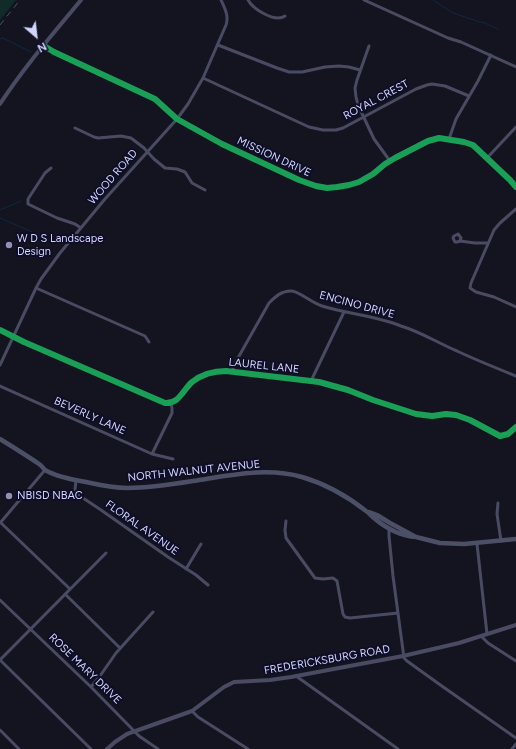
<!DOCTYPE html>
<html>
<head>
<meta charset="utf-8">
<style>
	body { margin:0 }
	#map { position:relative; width:516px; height:749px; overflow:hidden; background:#141420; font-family:Figtree,sans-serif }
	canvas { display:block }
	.north { position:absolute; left:16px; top:16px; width:40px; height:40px; -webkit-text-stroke:3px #0e0e26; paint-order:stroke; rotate:152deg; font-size:11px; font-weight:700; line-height:16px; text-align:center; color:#d2d5ff }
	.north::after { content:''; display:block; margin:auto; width:14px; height:18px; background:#d2d5ff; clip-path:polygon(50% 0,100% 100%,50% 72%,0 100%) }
</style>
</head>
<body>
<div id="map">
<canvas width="516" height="749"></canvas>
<div class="north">N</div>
</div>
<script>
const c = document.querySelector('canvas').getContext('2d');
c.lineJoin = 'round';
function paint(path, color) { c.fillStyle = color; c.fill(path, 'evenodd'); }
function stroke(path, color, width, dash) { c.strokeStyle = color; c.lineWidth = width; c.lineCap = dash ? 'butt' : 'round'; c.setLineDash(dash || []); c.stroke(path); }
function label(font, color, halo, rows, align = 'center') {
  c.font = font + ' Figtree,sans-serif'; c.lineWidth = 4; c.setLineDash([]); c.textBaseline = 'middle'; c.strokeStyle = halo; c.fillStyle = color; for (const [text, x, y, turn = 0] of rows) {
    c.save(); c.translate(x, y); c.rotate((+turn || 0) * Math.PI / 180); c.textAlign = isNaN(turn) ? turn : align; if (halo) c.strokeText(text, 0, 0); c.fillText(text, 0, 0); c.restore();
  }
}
const green = new Path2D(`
	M 0,0 L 16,0 L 0,20 Z`);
const stream = new Path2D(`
	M 433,0 L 453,13 L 480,22 L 485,23 L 498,29
	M 0,39 L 3,38 L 31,52
	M 0,210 L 21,201
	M 0,218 L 39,235 L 49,241 L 52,242 L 56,241 L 65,238`);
const minor = new Path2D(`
	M 248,0 C 253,9 275,23 285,16
	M 364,0 L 448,38 L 461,42 L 516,67
	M 218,45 L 277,68 L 289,72 L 302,72 L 325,67 L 339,66 L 349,67 L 360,70
	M 44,46 L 54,52 L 155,99 L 177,119 L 222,144 L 299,180 L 316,186 L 327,188 L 337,187 L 349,185 L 359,182 L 373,174 L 385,164 L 395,158 L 428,141 L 439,138 L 464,142 L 473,145 L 510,180 L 516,187
	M 369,46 L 357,80 L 355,88 L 356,97 L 358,105 L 374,139 L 390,161
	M 203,78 L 309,127 L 323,130 L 336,130 L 343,128 L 416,89 L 427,85 L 432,84 L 445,86 L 469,96
	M 75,128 L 94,137 L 98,138 L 121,136 L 131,138 L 144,148 L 154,159 L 165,168 L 177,169 L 185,172 L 192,183 L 205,190
	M 449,139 L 456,119 L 478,81 L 491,55
	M 487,158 L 516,127
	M 51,168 L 45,173 L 28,199 L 28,204 L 57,218 L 75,224 L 81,228
	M 516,209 L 500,223 L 494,230 L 471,283 L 470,288 L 476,292 L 494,297 L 516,307
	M 460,241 L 457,242 L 455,242 L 453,238 L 454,236 L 458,234 L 461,238 L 460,241 L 475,243 L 488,243
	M 36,288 L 145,336 L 149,342
	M 0,330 L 24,342 L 165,403 C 179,404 183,390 192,382 C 201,375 214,371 226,371 L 319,382 L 348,390 L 373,400 L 416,414 L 432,416 L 446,414 L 456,415 L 470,420 L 500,436 L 508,434 L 516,427
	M 0,365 L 36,288 L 41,279 L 60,253 L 105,199 L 177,119 L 188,104 L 203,78 L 226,25 C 229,16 225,9 221,0
	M 232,372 L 234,365 L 269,303 C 275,297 282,290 292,291 C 300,292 312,303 322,306 C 348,314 376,316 401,326 C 421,332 438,343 457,351 C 476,360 496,368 516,376
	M 311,381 L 344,312
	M 0,386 L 152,454 L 173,459
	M 152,454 L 172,413 L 172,408 L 171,403
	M 76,481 L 75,489 L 76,492 L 80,496 L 101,510 L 168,557 L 196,575 L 208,585
	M 498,503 L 497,514 L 501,541
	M 286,521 L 285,530 L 286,538 L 315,578 L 323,579 L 333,578 L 337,581 L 343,614 L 345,617 L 350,618 L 398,613
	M 0,522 L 70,589
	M 0,523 L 45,470
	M 390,529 L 389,531 L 389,536 L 393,576 L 404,658 L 407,661 L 439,684 L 516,738
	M 477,544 L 487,634
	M 186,569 L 201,544
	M 65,594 L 120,648
	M 0,600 L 91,687 L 139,736 L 158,749
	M 481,636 L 488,643 L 516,661
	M 0,660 L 106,553
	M 0,660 L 91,749
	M 296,676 L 398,749
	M 91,687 L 100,676 L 116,653 L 153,612
	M 192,711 L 198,717 L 248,749
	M 0,730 L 19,749
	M 512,749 L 516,744`);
const tertiary = new Path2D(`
	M 0,104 C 24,67 53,34 81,0
	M 107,749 L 115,742 L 127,734 L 192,711 L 224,687 L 234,682 L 270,680 L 291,677 L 403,656 L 459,643 L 516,625`);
const secondary = new Path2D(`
	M 0,439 C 13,447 26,455 39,464 C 41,465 43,468 45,470 C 55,476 74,480 86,482 C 99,485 114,488 128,488 C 154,488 180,483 206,479 C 238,474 270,468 302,477 C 326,484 347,496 366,511 C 369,513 372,517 375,519 C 386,528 401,536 416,537
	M 369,512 L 377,515 L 390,523 L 416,537 L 440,543 L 464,544 L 516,539`);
const rail = new Path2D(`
	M 0,25 L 20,0`);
const cycleway = new Path2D(`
	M 44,46 L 54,52 L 155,99 L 177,119 L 222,144 L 299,180 L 316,186 L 327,188 L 337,187 L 349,185 L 359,182 L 373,174 L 385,164 L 395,158 L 428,141 L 439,138 L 464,142 L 473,145 L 510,180 L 516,187
	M 0,330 L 24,342 L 165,403 C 179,404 183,390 192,382 C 201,375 214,371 226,371 L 319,382 L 348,390 L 373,400 L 416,414 L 432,416 L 446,414 L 456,415 L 470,420 L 500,436 L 508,434 L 516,427`);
const markers = [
	[9,245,4,"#9091b1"],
	[9,496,4,"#9091b1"]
];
const streetNames = [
	["ROYAL CREST",376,100,-28],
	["MISSION DRIVE",274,157,25],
	["WOOD ROAD",113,177,-49],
	["ENCINO DRIVE",357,305,15],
	["LAUREL LANE",264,366,6],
	["BEVERLY LANE",90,416,24],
	["NORTH WALNUT AVENUE",194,471,-6],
	["FLORAL AVENUE",142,528,35],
	["FREDERICKSBURG ROAD",327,660,-10],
	["ROSE MARY DRIVE",85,669,44]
];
const poiNames = [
	["W D S Landscape",17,239],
	["Design",17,252],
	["NBISD NBAC",17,496]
];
paint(green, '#112c28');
stroke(stream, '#0b2a45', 1);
stroke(minor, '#484b61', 3);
stroke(tertiary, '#484b61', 4);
stroke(secondary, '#4b5067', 4.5);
stroke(rail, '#3e5a66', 1, [6, 5]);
stroke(cycleway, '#1a9f57', 6);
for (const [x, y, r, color] of markers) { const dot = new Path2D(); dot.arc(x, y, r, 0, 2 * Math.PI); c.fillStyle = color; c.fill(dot); stroke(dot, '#0e0e26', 1.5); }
label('11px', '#d2d5ff', '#0e0e26', streetNames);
label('11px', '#d2d5ff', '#0e0e26', poiNames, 'left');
</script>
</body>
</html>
